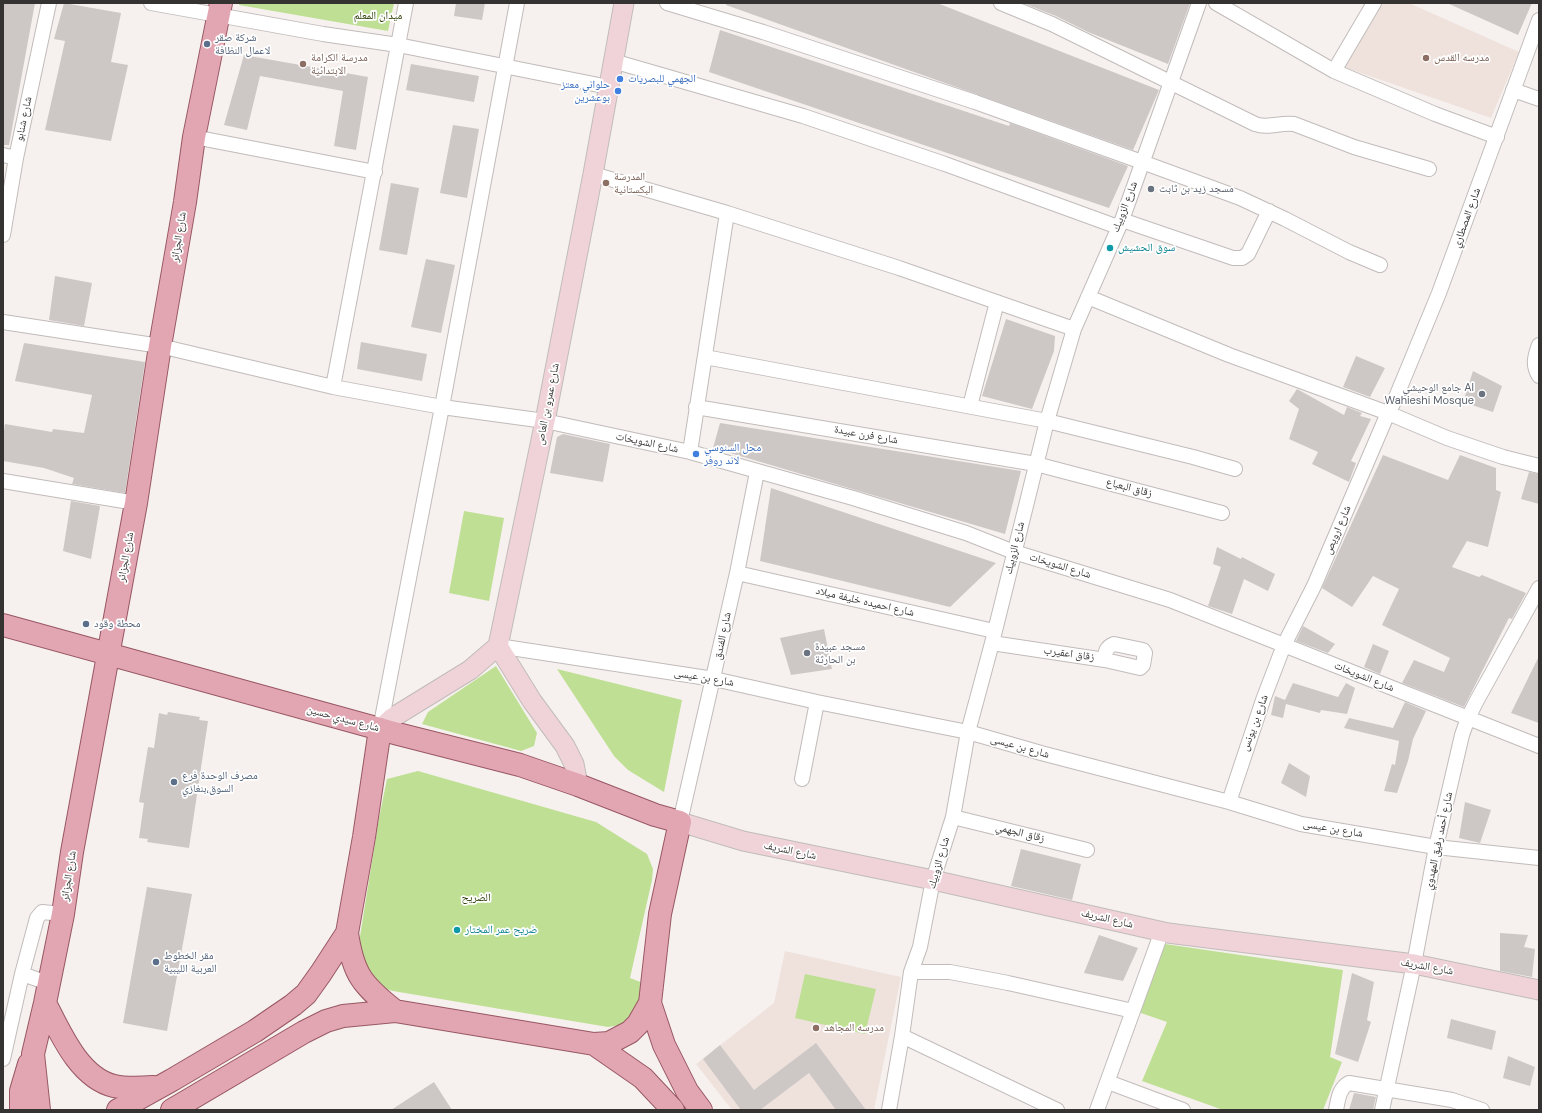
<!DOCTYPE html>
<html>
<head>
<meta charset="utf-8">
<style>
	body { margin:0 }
	#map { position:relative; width:1542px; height:1113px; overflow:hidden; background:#f6f1ee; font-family:"DM Sans",sans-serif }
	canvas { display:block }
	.frame { position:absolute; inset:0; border:4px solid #353332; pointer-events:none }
</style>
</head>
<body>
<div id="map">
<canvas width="1542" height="1113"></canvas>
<div class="frame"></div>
</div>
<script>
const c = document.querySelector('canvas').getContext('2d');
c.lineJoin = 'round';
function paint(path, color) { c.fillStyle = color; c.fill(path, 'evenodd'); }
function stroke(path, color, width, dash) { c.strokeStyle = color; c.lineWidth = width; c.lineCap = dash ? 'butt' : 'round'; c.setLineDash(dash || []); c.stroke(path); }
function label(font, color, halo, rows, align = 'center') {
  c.font = font + ' "DM Sans","Noto Naskh Arabic",sans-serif'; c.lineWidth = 3.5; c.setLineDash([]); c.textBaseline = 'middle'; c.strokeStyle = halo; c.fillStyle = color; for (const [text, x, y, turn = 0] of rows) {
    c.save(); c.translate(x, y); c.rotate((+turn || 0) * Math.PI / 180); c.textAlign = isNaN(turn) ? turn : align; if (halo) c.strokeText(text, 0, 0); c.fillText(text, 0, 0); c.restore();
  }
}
const built = new Path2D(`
	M 1365,3 L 1409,3 L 1519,52 L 1491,118 L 1332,63 Z
	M 785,951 L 901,977 L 874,1110 L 732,1110 L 696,1064 L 774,1003 Z`);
const green = new Path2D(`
	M 239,3 L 394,3 L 388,31 L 239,5 Z
	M 464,511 L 504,518 L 489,601 L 449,593 Z
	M 496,666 L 537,733 L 534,746 L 521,751 L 422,724 L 428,712 Z
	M 557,669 L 682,700 L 664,792 L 628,770 L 614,756 Z
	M 418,771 L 596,822 L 647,854 L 653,869 L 652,880 L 630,978 L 643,983 L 644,997 L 627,1024 L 608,1027 L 393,991 L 375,986 L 357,955 L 379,818 L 387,779 Z
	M 1165,944 L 1343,970 L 1330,1057 L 1342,1062 L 1323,1110 L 1223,1110 L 1142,1081 L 1167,1022 L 1138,1012 Z
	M 805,974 L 876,989 L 865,1034 L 795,1018 Z`);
const building = new Path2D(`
	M 3,3 L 35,3 L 9,145 L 3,145 Z
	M 64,3 L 121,13 L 111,62 L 128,65 L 111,141 L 45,130 L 65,41 L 54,39 Z
	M 456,3 L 485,3 L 482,20 L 454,16 Z
	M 726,3 L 937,3 L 1159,90 L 1133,150 L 726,5 Z
	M 1023,3 L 1190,3 L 1168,64 L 1088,32 L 1056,16 Z
	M 1447,3 L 1532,3 L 1518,35 Z
	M 720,30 L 1009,126 L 1010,123 L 1128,166 L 1109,208 L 709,72 Z
	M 244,55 L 368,77 L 356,150 L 334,146 L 343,91 L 260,76 L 247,130 L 224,125 Z
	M 411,64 L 479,76 L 474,102 L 406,90 Z
	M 453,125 L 479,129 L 467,198 L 440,193 Z
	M 391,183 L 419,188 L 407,255 L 379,250 Z
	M 426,259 L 455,265 L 441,333 L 411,327 Z
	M 55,276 L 92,283 L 84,326 L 49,320 Z
	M 1006,319 L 1055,336 L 1054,351 L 1032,409 L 982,396 Z
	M 361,342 L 427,354 L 422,381 L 357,369 Z
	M 24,343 L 145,362 L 125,493 L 72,484 L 74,478 L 44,468 L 3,461 L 3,439 L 5,424 L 52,432 L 53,429 L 84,433 L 92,395 L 15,381 Z
	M 1356,356 L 1385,368 L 1370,397 L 1343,387 Z
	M 1473,371 L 1502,386 L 1493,412 L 1463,402 Z
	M 1297,389 L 1344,415 L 1347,407 L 1362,413 L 1360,416 L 1371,419 L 1351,461 L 1356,463 L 1349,482 L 1312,464 L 1318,452 L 1289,439 L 1299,409 L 1289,401 Z
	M 720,423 L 1021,471 L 1005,534 L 713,448 Z
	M 563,434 L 610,444 L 603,482 L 550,473 L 557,437 Z
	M 1383,455 L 1448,480 L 1460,455 L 1496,468 L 1496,490 L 1501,492 L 1488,547 L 1467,541 L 1452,567 L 1479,577 L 1482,575 L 1526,593 L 1512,619 L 1509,618 L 1464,707 L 1402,683 L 1414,660 L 1444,672 L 1450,658 L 1382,625 L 1399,589 L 1373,576 L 1352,607 L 1322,588 Z
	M 1529,472 L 1539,474 L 1539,504 L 1521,499 Z
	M 771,488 L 996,563 L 950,607 L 760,561 Z
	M 71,501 L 100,506 L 91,559 L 63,551 Z
	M 1217,547 L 1241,559 L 1242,557 L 1275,574 L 1268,591 L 1244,579 L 1232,614 L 1208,606 L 1221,567 L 1213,564 Z
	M 1303,626 L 1335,644 L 1328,653 L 1296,641 Z
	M 824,629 L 832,669 L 791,675 L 780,638 Z
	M 1373,644 L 1389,651 L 1380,674 L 1364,667 Z
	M 1539,656 L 1539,723 L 1511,713 Z
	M 1293,683 L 1338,697 L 1346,683 L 1355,688 L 1347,714 L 1321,710 L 1320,713 L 1286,704 L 1283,718 L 1271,715 L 1275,696 L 1285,700 Z
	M 1405,702 L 1426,711 L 1413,739 L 1408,761 L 1397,793 L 1384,791 L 1392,764 L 1395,765 L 1399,741 L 1344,728 L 1349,718 L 1393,728 Z
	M 168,712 L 200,717 L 199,720 L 208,721 L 189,848 L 147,842 L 148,839 L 139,838 L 144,803 L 139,802 L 148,747 L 154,748 L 159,713 L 167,715 Z
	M 1289,763 L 1310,776 L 1306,797 L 1281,783 Z
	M 1465,802 L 1491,810 L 1480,843 L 1459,838 Z
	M 1021,849 L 1081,864 L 1072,900 L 1011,886 Z
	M 147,887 L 192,894 L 167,1031 L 123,1023 Z
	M 1500,933 L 1528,935 L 1524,947 L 1535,949 L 1532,977 L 1500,971 Z
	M 1099,935 L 1138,948 L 1123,981 L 1084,973 Z
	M 1352,973 L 1374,982 L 1367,1020 L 1371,1022 L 1358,1062 L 1335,1054 Z
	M 1451,1019 L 1496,1031 L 1492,1050 L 1447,1038 Z
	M 816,1043 L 866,1110 L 836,1110 L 809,1073 L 760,1110 L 741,1110 L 703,1059 L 720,1045 L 754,1090 Z
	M 1508,1056 L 1535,1067 L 1530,1086 L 1503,1078 Z
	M 434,1082 L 452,1110 L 391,1110 Z
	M 1354,1093 L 1376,1097 L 1373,1110 L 1349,1110 Z`);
const street = new Path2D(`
	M 151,3 L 323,34 L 398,45 L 609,87
	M 667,3 L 763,32 L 975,102 L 1142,162 L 1240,198 L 1285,219 L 1349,252 L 1380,265
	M 1001,3 L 1052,24 L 1255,124 C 1269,129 1280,122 1294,124 L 1354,147 L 1429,169
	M 1216,3 L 1334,71 L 1435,114 L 1497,137
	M 613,61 L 803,116 L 945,164 L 1118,227
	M 1334,71 L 1374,3
	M 1513,90 L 1539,99
	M 194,137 L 375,172
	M 3,155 L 16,158
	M 593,174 L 727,213 L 899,268 L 1074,329
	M 1122,220 L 1233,258 L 1242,258 L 1248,254 L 1269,211
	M 3,235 L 16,158 L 49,3
	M 1088,297 L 1229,355 L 1388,413 L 1447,438 L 1503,457 L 1539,466
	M 3,322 L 160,346 L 333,387 L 406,3
	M 1539,345 C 1535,356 1532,365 1539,376
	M 705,357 L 1047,421 L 1193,457 L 1235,469
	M 333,387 L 442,407 L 545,421 L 690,452 L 853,498 L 966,533 L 1014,552 L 1170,600 L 1539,746
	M 970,406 L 997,302
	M 696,407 L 1036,464 L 1222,513
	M 690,452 L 727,213
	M 3,481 L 136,503
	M 737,573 L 994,631
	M 992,643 L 1105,660 L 1140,668 L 1143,665 L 1145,653 L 1143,650 L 1114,644 C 1106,647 1105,652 1105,660
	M 498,646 L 714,679 L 817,702 L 968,732 L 1041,753 L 1229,802 L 1301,824 L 1436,847 L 1539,858
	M 380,729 L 442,407 L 517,3
	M 802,779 L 817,702
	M 1229,802 L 1263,700 L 1284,645 L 1314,586 L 1388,413 L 1394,402 L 1439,293 L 1539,20
	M 953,817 L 1087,850
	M 680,822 L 737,573 L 757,472
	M 911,972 L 950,972 L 1008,983 L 1133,1011
	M 22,974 L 48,983
	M 902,1036 L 1057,1110
	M 3,1059 L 22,974 L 37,918 L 42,912 L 63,914
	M 1108,1082 L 1183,1110
	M 889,1110 L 902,1036 L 911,972 L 920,947 L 933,880 L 953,817 L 968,732 L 992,643 L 1047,421 L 1074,329 L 1122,220 L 1199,3
	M 1097,1110 L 1162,931
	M 1336,1110 C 1338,1100 1339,1088 1349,1083 L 1452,1100 L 1482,1110
	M 1382,1110 L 1414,964 L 1436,847 L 1462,735 L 1468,718 L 1476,702 L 1539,588`);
const secondary = new Path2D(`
	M 380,729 L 392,718 L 470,670 L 498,646
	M 578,785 L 574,764 L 565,746 L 532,701 L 498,646 L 545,421 L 593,174 L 624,3
	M 680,822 L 743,841 L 933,880 L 1168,933 L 1414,964 L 1539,990`);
const primary = new Path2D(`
	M 3,625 L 398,734 L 520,765 L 578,785 L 655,815 L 680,822 L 660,914 L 650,1003 L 638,1024 L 630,1032 L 609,1043 L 594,1044 L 395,1011 L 343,1016 L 326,1021 L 304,1032 L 172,1110
	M 347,933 C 353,974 362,985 395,1011
	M 45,1003 C 60,1032 79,1078 114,1086 C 127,1089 140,1088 154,1087
	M 650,1003 L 664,1045 L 687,1091 L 701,1110
	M 594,1044 L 643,1078 L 673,1110
	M 21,1110 L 21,1091 L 29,1064
	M 39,1110 L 33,1054 L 45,1003 L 63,914 L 72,852 L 136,503 L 160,346 L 185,202 L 194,137 L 221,3
	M 118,1110 L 172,1080 L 255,1031 L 293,1005 L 306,994 L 321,973 L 347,933 L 364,837 L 380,729`);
const markers = [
	[207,44,4,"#5c6f8a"],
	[1426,58,4,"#8d6e63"],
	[303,64,4,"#8d6e63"],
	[620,79,4,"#3f7fe0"],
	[618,91,4,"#3f7fe0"],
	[606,183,4,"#8d6e63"],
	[1151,189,4,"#6b7280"],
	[1110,248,4,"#0f9aa8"],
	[1482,394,4,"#6b7280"],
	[696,454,4,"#3f7fe0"],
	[86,624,4,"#5c6f8a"],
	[807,653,4,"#6b7280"],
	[174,782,4,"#5c6f8a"],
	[457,930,4,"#0f9aa8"],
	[156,962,4,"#5c6f8a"],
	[816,1028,4,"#8d6e63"]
];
const parkNames = [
	["ميدان المعلم",378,16],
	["الضريح",476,898]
];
const serviceNames = [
	["شركة صقر",215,38],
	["لاعمال النظافة",215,51],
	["محطة وقود",94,624],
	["مصرف الوحدة فرع",182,776],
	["السوق،بنغازي",182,789],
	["مقر الخطوط",164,956],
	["العربية الليبية",164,969]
];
const educationNames = [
	["مدرسة الكرامة",311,58],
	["الابتدائية",311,71],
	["مدرسه القدس",1434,58],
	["المدرسة",614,177],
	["البكستانية",614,190],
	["مدرسه المجاهد",824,1028]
];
const shopNames = [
	["الجهمي للبصريات",628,79],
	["حلواني معتز",610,85,"right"],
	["بوعشرين",610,98,"right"],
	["محل السنوسي",704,448],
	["لاند روفر",704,461]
];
const streetNames = [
	["شارع شنابو",24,119,-78],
	["شارع الزوبيك",1125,207,-69],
	["شارع المصطاري",1467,218,-70],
	["شارع الجزائر",179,237,-81],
	["شارع عمرو بن العاص",548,404,-79],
	["شارع فرن عبيدة",866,435,10],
	["شارع الشويخات",647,443,12],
	["زقاق البعباع",1129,488,15],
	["شارع ارويص",1338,530,-67],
	["شارع الزوبيك",1015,548,-76],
	["شارع الجزائر",126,557,-80],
	["شارع الشويخات",1060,566,17],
	["شارع احميده خليفة ميلاد",865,602,13],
	["شارع الفندق",723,636,-78],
	["زقاق اعقيرب",1069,654,8],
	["شارع الشويخات",1364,677,22],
	["شارع بن عيسى",704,678,10],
	["شارع سيدي حسين",343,719,15],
	["شارع بن يونس",1255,723,-70],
	["شارع بن عيسى",1020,747,16],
	["شارع بن عيسى",1333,829,10],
	["زقاق الجهمي",1020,833,14],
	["شارع أحمد رفيق المهدوي",1439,841,-78],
	["شارع الشريف",790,851,12],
	["شارع الزوبيك",939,863,-74],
	["شارع الجزائر",69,876,-81],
	["شارع الشريف",1107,919,13],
	["شارع الشريف",1427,967,10]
];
const worshipNames = [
	["مسجد زيد بن ثابت",1159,189],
	["جامع الوحيشي Al",1474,388,"right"],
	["Wahieshi Mosque",1474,401,"right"],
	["مسجد عبيدة",815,647],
	["بن الحارثة",815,660]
];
const cultureNames = [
	["سوق الحشيش",1118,248],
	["ضريح عمر المختار",465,930]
];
paint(built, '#efe2dd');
paint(green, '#bfdf94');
paint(building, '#cdc8c6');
stroke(street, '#c1bcba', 16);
stroke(secondary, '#c1bcba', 21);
stroke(primary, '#985763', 24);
stroke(street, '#fff', 14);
stroke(secondary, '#f0d3d8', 19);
stroke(primary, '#e2a6b2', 22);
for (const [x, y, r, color] of markers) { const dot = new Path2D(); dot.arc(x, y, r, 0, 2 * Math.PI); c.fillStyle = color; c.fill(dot); stroke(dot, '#fff', 1.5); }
label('11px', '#283b02', '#fff', parkNames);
label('11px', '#4e5e75', '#fff', serviceNames, 'left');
label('11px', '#785e54', '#fff', educationNames, 'left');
label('11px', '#366cbe', '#fff', shopNames, 'left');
label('11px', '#353332', '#fff', streetNames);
label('11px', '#5b616d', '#fff', worshipNames, 'left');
label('11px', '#0d838f', '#fff', cultureNames, 'left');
</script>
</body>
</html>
